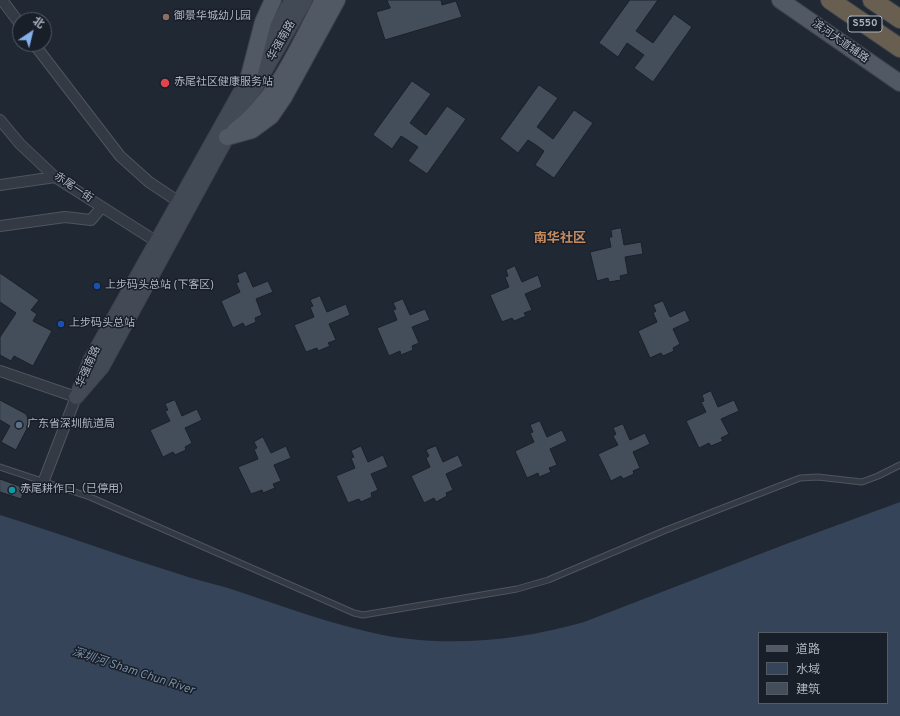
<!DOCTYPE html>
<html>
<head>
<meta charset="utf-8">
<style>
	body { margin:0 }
	#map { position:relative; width:900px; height:716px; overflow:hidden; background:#202833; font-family:Overpass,"Noto Sans SC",sans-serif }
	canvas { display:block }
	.legend { position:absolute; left:758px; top:632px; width:130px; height:72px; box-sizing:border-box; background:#191f28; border:1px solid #545b65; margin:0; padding:5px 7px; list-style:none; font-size:12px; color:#adb5c1 }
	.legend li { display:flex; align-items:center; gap:8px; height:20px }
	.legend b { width:20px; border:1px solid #545b65 }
	.north { position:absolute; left:12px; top:12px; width:40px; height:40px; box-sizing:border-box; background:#191f28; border:1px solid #545b65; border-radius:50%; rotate:35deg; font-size:11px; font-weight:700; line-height:16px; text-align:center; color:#adb5c1 }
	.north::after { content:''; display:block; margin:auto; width:14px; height:18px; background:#85b0ed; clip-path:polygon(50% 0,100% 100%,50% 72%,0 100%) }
</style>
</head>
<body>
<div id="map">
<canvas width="900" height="716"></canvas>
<ul class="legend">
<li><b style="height:5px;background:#515964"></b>道路</li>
<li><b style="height:11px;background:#354459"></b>水域</li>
<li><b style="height:11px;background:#434e5a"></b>建筑</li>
</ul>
<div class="north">北</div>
</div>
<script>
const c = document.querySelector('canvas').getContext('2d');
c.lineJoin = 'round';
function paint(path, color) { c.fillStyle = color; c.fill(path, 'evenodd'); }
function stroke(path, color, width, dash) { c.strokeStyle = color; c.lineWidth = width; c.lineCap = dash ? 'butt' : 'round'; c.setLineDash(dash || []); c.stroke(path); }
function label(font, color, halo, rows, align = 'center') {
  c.font = font + ' Overpass,"Noto Sans SC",sans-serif'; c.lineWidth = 3; c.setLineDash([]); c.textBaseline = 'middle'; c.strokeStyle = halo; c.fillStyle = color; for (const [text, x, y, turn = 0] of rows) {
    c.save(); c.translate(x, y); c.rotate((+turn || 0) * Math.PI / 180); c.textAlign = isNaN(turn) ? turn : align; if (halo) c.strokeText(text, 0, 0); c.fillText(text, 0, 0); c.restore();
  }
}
const water = new Path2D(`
	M 900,502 L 900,716 L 0,716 L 0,515 C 59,533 117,555 176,573 C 193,579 211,583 228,588 C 274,603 318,620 365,631 C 436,649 514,642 584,622 L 786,544 ZM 759,633 L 887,633 L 887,703 L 759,703 Z`);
const building = new Path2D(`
	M 387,0 L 441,0 L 442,5 L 456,1 L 462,17 L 385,40 L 376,12 L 390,8 Z
	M 630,0 L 658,0 L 636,31 L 653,43 L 674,14 L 692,27 L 653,82 L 634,68 L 644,55 L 627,43 L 618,57 L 599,43 Z
	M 412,81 L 431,94 L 410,123 L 426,135 L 447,106 L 466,119 L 427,174 L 408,161 L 418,147 L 409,141 L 401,136 L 392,149 L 373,135 Z
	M 539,85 L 558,98 L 537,127 L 553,139 L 574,110 L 593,123 L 554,178 L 535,165 L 544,151 L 536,145 L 528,140 L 518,153 L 500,139 Z
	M 621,228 L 624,245 L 641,242 L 643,254 L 625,257 L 628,274 L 620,276 L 621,280 L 609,282 L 608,278 L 597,281 L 590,252 L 611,247 L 609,237 L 612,237 L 611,230 Z
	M 515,266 L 522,282 L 538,275 L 542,287 L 525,294 L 532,310 L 524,313 L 526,316 L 514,321 L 512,318 L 502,322 L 490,295 L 509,287 L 505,277 L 508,276 L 506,270 Z
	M 246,271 L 253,287 L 268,281 L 273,292 L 256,299 L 262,315 L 255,318 L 256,322 L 245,327 L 243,323 L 233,328 L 221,301 L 240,292 L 236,283 L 239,282 L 237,275 Z
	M 0,273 L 39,300 L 31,310 L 37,314 L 33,321 L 52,331 L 33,366 L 14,356 L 11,361 L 0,355 L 0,337 L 16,313 L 0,302 Z
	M 320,296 L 327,312 L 346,304 L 350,315 L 329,324 L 336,340 L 328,343 L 330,346 L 318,351 L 317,348 L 306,352 L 294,325 L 314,317 L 310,307 L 313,306 L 310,300 Z
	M 403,299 L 410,315 L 425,309 L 430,320 L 412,327 L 419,343 L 412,346 L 413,350 L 401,355 L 400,351 L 389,356 L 377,328 L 397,320 L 393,310 L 396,309 L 393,303 Z
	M 663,301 L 670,317 L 685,310 L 690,321 L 673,329 L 680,344 L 673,348 L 674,351 L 663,356 L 661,353 L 650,358 L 638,331 L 657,322 L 653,313 L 656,311 L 653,305 Z
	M 711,391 L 718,407 L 734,400 L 739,411 L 721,419 L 729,434 L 721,438 L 723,441 L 711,446 L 709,443 L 699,448 L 686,421 L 706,412 L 701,402 L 704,401 L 702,395 Z
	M 0,400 L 26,414 L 30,423 L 16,450 L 1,442 L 10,426 L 0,420 Z
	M 175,400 L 182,416 L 197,409 L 202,420 L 185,428 L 192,443 L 185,447 L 186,450 L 175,455 L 173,452 L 163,457 L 150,430 L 170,421 L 165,411 L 168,410 L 165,404 Z
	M 540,421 L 547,437 L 562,430 L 567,441 L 550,449 L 557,465 L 549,468 L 551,472 L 539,477 L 538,473 L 527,478 L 515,451 L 534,442 L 530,433 L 533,432 L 530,425 Z
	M 623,424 L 630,440 L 645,433 L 650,444 L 633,452 L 640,468 L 633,471 L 634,474 L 623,479 L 621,476 L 611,481 L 598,454 L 618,445 L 613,436 L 616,434 L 613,428 Z
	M 263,437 L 271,453 L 286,446 L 291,458 L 274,465 L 281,481 L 273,484 L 275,488 L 263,493 L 262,490 L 251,494 L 238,467 L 258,459 L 254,449 L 257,448 L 254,442 Z
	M 361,446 L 368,462 L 383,455 L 388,467 L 371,474 L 378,490 L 371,493 L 372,497 L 361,502 L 359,499 L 348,503 L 336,476 L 355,468 L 351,458 L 354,457 L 351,451 Z
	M 436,446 L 443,462 L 458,455 L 463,466 L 446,474 L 453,490 L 446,493 L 447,496 L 436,502 L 434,498 L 424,503 L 411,476 L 430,467 L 426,458 L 429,456 L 426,450 Z
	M 0,479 L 25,488 L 21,499 L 0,492 Z`);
const lane = new Path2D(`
	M 0,467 L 90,497 L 354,613 L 363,615 L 517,589 L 548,580 L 666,530 L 800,478 L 818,477 L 862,482 L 878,476 L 900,465`);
const street = new Path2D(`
	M 2,0 L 20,24
	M 34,44 L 120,156 L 149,182 L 179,202
	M 0,120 L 20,144 L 55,177 L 157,242
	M 0,185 L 55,177
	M 0,226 L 65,217 L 91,220 L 102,207
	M 0,371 L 76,397 L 44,480`);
const secondary = new Path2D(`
	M 79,391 L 90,361 L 292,0
	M 76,397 L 102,367 L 227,137 L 305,0`);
const primary = new Path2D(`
	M 780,0 L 900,83
	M 249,76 L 263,22 L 273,0
	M 235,131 C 277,100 299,45 323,0
	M 227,137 L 252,130 L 271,116 L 284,97 L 337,0`);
const highway = new Path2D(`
	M 830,0 L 900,48
	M 872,0 L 900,19`);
const markers = [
	[166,17,4,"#8d6e63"],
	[165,83,5,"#e0444e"],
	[97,286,4,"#1a4fb4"],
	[61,324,4,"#1a4fb4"],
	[19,425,4,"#5c6f8a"],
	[12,490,4,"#0f9aa8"]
];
const shields = [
	[865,24,34]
];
const shieldNames = [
	["S550",865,24]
];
const poiNames = [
	["御景华城幼儿园",174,17],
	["赤尾社区健康服务站",174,83],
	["上步码头总站 (下客区)",105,286],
	["上步码头总站",69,324],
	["广东省深圳航道局",27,425],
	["赤尾耕作口（已停用）",20,490]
];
const streetNames = [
	["华强南路",282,41,-60],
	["滨河大道辅路",840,42,35],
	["赤尾一街",73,188,34],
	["华强南路",89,367,-66]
];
const waterNames = [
	["深圳河 Sham Chun River",133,672,18]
];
const quarterNames = [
	["南华社区",560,239]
];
paint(water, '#354459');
paint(building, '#434e5a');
stroke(building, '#1b212a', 1);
stroke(lane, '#4e555f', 7);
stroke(street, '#4e555f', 12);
stroke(secondary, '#3d434d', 16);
stroke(primary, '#3d434d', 18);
stroke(highway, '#3b424b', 20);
stroke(lane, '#333a44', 5);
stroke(street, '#333a44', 10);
stroke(secondary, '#424a56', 14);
stroke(primary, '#515964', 16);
stroke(highway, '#695f51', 18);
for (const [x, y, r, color] of markers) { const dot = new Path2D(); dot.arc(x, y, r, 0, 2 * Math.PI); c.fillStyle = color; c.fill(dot); stroke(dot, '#191f28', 1.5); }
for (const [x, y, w] of shields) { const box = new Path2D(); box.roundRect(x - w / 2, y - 8, w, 16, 3); c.fillStyle = '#191f28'; c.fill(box); stroke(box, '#adb5c1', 1); }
label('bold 10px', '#adb5c1', null, shieldNames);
label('11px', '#adb5c1', '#191f28', poiNames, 'left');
label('11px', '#adb5c1', '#191f28', streetNames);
label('italic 12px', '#778da7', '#191f28', waterNames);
label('bold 13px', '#c88c61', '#191f28', quarterNames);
</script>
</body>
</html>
